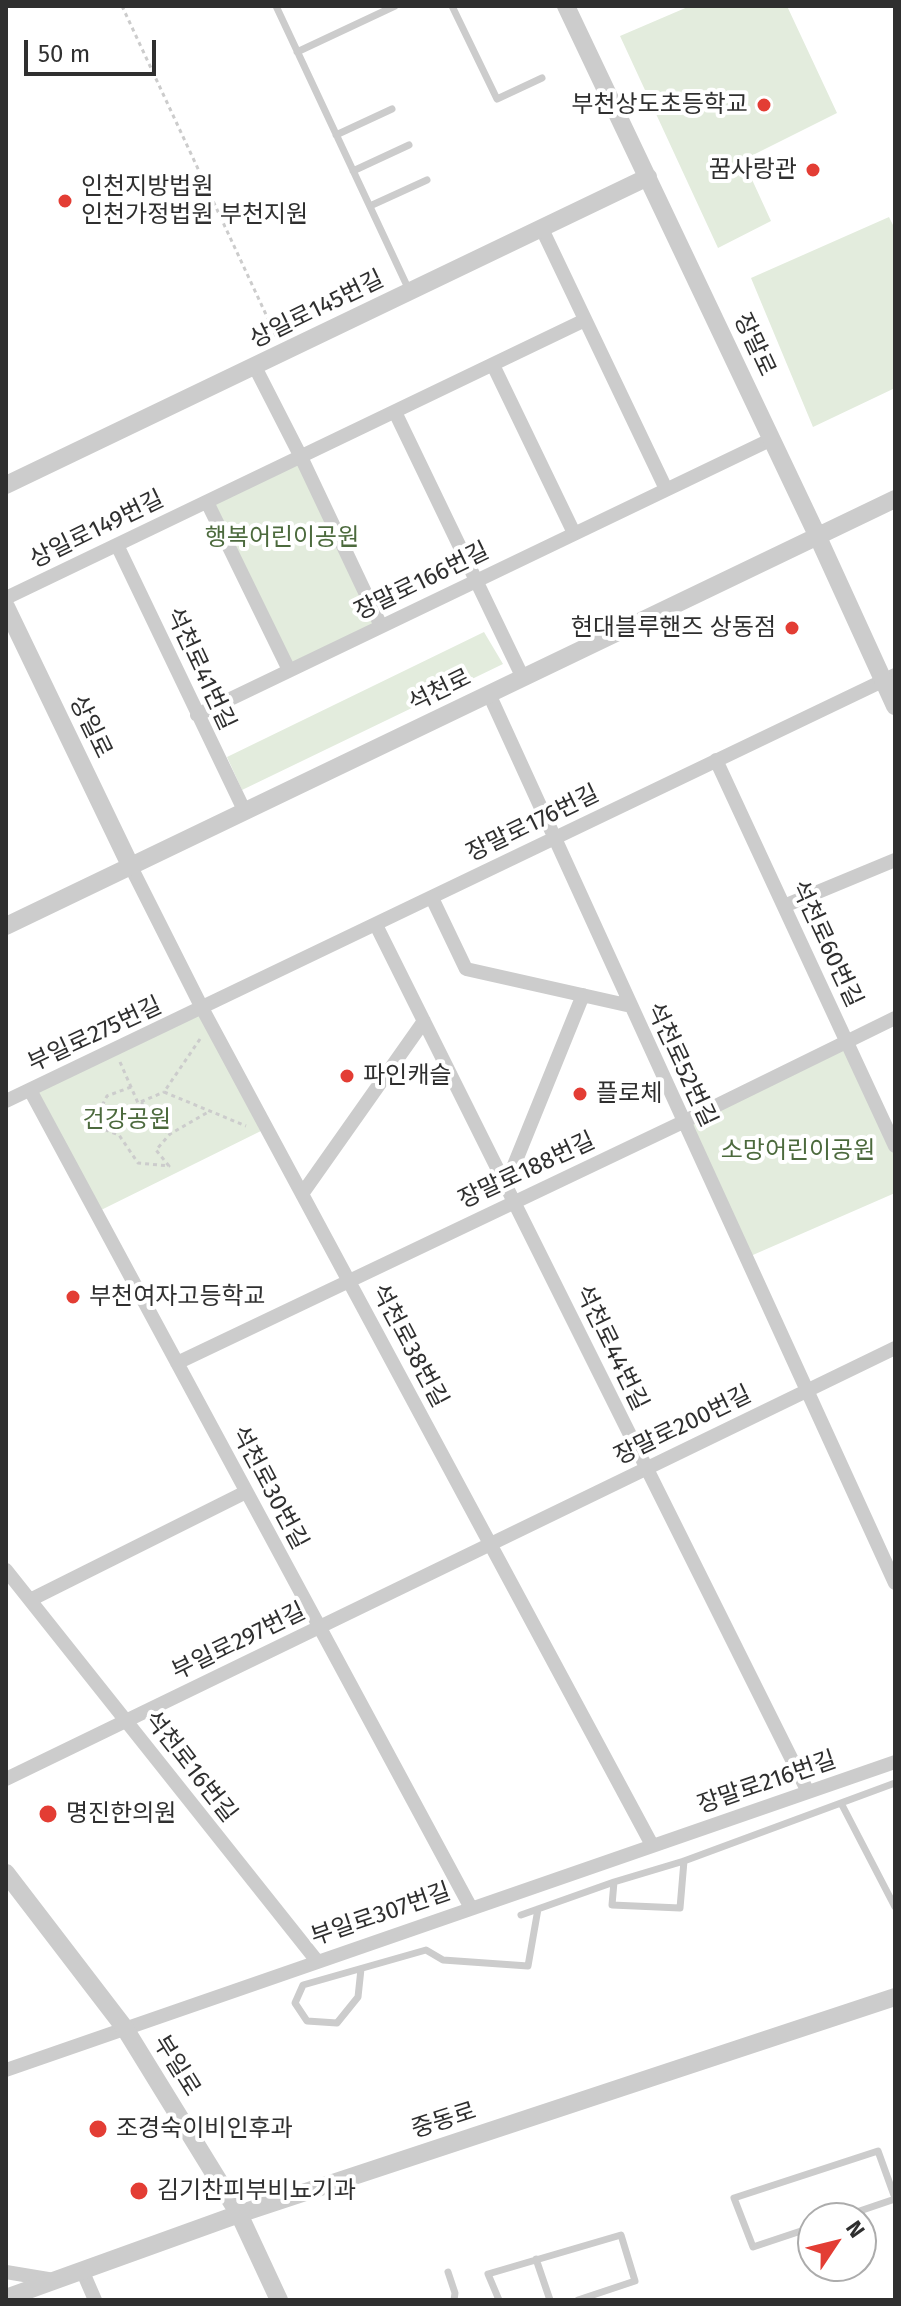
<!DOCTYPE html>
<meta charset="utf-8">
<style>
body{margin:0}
#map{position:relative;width:901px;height:2306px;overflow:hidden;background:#fff;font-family:"Fira Sans",sans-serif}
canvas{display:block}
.frame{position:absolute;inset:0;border:8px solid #2f2f2f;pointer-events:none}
.north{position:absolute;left:797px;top:2202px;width:80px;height:80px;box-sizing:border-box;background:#fff;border:2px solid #acacac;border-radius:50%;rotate:55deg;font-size:22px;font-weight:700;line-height:32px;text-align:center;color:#2f2f2f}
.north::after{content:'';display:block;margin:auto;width:28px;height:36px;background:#e33d34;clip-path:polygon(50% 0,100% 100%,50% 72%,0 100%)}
.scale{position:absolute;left:24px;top:40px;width:132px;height:36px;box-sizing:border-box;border:4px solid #2f2f2f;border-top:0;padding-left:10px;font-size:24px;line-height:28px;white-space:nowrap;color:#2f2f2f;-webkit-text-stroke:6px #fff;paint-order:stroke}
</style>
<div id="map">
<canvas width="901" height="2306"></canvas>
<div class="frame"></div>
<div class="north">N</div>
<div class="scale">50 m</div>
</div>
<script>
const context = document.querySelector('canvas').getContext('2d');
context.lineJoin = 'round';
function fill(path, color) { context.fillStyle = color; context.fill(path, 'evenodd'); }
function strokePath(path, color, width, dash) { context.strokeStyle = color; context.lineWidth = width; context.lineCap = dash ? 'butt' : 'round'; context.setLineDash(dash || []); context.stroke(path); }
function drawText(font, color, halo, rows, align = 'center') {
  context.font = font + ' "Fira Sans","Noto Sans KR",sans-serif'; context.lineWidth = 8; context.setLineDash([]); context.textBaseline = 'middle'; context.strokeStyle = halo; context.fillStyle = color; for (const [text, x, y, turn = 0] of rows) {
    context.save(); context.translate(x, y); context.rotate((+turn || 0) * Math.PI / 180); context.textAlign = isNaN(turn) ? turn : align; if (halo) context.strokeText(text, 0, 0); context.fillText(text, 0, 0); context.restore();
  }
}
fill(new Path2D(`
 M 690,6 L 787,6 L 837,113 L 743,160 L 771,221 L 718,248 L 620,36 Z
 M 889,217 L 895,229 L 895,388 L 813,427 L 751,278 Z
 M 301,457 L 381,626 L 289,670 L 207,502 Z
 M 484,632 L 503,664 L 242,790 L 227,757 Z
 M 202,1008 L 267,1128 L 95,1213 L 30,1090 Z
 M 847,1041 L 895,1146 L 895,1193 L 746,1258 L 683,1122 Z`), '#e3ecdd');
strokePath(new Path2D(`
 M 122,6 L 276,336
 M 200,1039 L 164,1092 L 246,1126
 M 120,1062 L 138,1103 L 164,1092
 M 131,1087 L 107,1096 L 92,1125 L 119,1135 L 138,1163 L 169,1166 L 156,1150 L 170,1134 L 210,1111
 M 142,1102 L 144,1120 L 170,1134`), '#ccc', 3, [4, 4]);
strokePath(new Path2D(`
 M 276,6 L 409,290
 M 452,6 L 497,99 L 542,78
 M 297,52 L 395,6
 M 336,135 L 392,109
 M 353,171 L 409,145
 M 370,206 L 427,180
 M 841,1803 L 895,1907
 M 684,1861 L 680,1908 L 612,1905 L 614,1882 L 684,1861 L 895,1783
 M 521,1915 L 614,1882
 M 361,1969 L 358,1997 L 337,2023 L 307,2021 L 295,2003 L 303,1985 L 426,1950 L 443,1960 L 528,1966 L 538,1909
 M 839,2218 L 895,2199
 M 813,2227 L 753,2247 L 734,2198 L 878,2151 L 895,2198
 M 536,2259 L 550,2300
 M 448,2272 L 455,2293 L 454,2300
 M 499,2300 L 488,2274 L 621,2235 L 635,2281 L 578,2300`), '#ccc', 7);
strokePath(new Path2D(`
 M 541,227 L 666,489
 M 493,365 L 574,533
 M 255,367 L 301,457 L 381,626
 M 395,412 L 523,678
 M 207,502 L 289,670
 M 117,545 L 245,812
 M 6,598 L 585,320
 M 489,694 L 895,1583
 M 197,715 L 772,439
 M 716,760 L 895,1146
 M 131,867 L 202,1008 L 652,1845
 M 432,898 L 466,969 L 631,1006
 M 784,906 L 895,860
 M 376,925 L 808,1792
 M 30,1090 L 471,1908
 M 6,1101 L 895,675
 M 506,1185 L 583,995
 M 302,1194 L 424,1021
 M 177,1363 L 683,1122 L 895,1018
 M 6,1570 L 317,1961
 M 30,1600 L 246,1492
 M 6,1779 L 895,1348
 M 6,2070 L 895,1762
 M 82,2270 L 95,2300
 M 6,2272 L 54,2280`), '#ccc', 14);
strokePath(new Path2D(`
 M 566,6 L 817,535 L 895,706
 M 6,485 L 648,177
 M 6,607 L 131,867
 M 6,926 L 895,499
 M 6,1873 L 124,2027 L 239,2214 L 279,2300
 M 6,2298 L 239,2214 L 895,1997`), '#ccc', 18);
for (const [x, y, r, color] of [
 [764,105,8,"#e33d34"],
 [813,170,8,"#e33d34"],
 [65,201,8,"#e33d34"],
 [792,628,8,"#e33d34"],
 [347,1076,8,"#e33d34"],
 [580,1094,8,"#e33d34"],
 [73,1297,8,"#e33d34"],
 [48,1814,10,"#e33d34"],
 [98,2129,10,"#e33d34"],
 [139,2191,10,"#e33d34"]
]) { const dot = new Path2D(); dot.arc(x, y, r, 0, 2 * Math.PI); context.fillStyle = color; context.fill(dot); strokePath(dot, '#fff', 3); }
drawText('24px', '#2f2f2f', '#fff', [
 ["부천상도초등학교",748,105,"right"],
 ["꿈사랑관",797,170,"right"],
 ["인천지방법원",81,187],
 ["인천가정법원 부천지원",81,215],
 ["현대블루핸즈 상동점",776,628,"right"],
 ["파인캐슬",363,1076],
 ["플로체",596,1094],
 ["부천여자고등학교",89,1297],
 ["명진한의원",66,1814],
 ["조경숙이비인후과",116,2129],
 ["김기찬피부비뇨기과",157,2191]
], 'left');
drawText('24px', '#2f2f2f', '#fff', [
 ["상일로145번길",317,310,-26],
 ["장말로",754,345,65],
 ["상일로149번길",97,530,-26],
 ["장말로166번길",422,582,-26],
 ["석천로41번길",200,669,65],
 ["석천로",440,691,-26],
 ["상일로",90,727,64],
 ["장말로176번길",533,824,-26],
 ["석천로60번길",826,944,65],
 ["부일로275번길",95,1035,-25],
 ["석천로52번길",681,1065,65],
 ["장말로188번길",527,1171,-25],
 ["석천로38번길",409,1346,62],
 ["석천로44번길",611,1348,64],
 ["장말로200번길",683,1426,-26],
 ["석천로30번길",269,1488,62],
 ["부일로297번길",239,1642,-26],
 ["석천로16번길",190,1767,52],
 ["장말로216번길",767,1783,-19],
 ["부일로307번길",381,1915,-19],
 ["부일로",176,2066,58],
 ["중동로",444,2121,-18]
]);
drawText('24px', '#4c6a3d', '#fff', [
 ["행복어린이공원",282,538],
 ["건강공원",127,1120],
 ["소망어린이공원",798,1151]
]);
</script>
